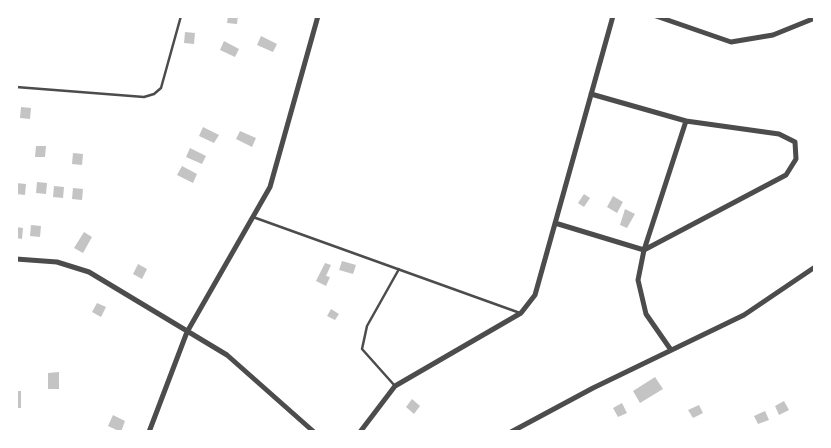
<!DOCTYPE html>
<style>
body{margin:0}
#map{position:relative;width:831px;height:448px;overflow:hidden;background:#fff;font-family:Manrope,sans-serif}
canvas{display:block}
.frame{position:absolute;inset:0;border:18px solid #fff;pointer-events:none}
</style>
<div id="map">
<canvas width="831" height="448"></canvas>
<div class="frame"></div>
</div>
<script>
const context = document.querySelector('canvas').getContext('2d');
context.lineJoin = 'round';
function fill(path, color) { context.fillStyle = color; context.fill(path, 'evenodd'); }
function strokePath(path, color, width, dash) { context.strokeStyle = color; context.lineWidth = width; context.lineCap = dash ? 'butt' : 'round'; context.setLineDash(dash || []); context.stroke(path); }
fill(new Path2D(`
 M 228,16 L 238,16 L 237,24 L 227,23 Z
 M 185,32 L 195,33 L 194,44 L 184,43 Z
 M 261,36 L 277,44 L 273,52 L 257,45 Z
 M 224,41 L 239,49 L 235,57 L 220,50 Z
 M 21,107 L 31,108 L 30,119 L 20,118 Z
 M 203,127 L 219,135 L 214,143 L 199,136 Z
 M 240,131 L 256,138 L 252,147 L 236,139 Z
 M 36,146 L 46,146 L 45,157 L 35,157 Z
 M 190,148 L 206,156 L 202,164 L 186,157 Z
 M 73,153 L 83,154 L 82,165 L 72,164 Z
 M 182,166 L 197,174 L 193,183 L 177,175 Z
 M 37,182 L 47,183 L 46,194 L 36,193 Z
 M 16,183 L 26,184 L 25,195 L 16,194 Z
 M 54,186 L 64,187 L 63,198 L 53,197 Z
 M 73,188 L 83,189 L 82,200 L 72,199 Z
 M 584,194 L 590,198 L 584,207 L 578,203 Z
 M 613,196 L 623,202 L 617,213 L 607,207 Z
 M 625,209 L 635,214 L 627,228 L 620,225 Z
 M 31,225 L 41,226 L 40,237 L 30,236 Z
 M 16,227 L 23,228 L 22,239 L 16,238 Z
 M 84,232 L 92,237 L 83,253 L 74,248 Z
 M 342,261 L 356,265 L 353,274 L 339,270 Z
 M 325,263 L 331,265 L 326,276 L 330,277 L 326,286 L 316,281 Z
 M 138,264 L 147,269 L 142,279 L 133,274 Z
 M 97,303 L 106,307 L 101,317 L 92,312 Z
 M 331,309 L 339,314 L 335,320 L 327,316 Z
 M 59,372 L 59,389 L 48,389 L 48,373 Z
 M 655,377 L 663,389 L 640,403 L 633,391 Z
 M 16,391 L 21,391 L 21,408 L 16,408 Z
 M 412,399 L 420,406 L 414,414 L 406,407 Z
 M 784,401 L 789,410 L 779,415 L 775,406 Z
 M 622,403 L 627,413 L 618,417 L 613,408 Z
 M 699,405 L 703,413 L 693,418 L 688,410 Z
 M 765,411 L 769,420 L 758,424 L 754,416 Z
 M 113,415 L 125,421 L 121,432 L 108,426 Z`), '#c4c4c4');
strokePath(new Path2D(`
 M 16,87 L 144,97 L 154,94 L 161,88 L 181,16
 M 253,217 L 520,313
 M 395,386 L 362,349 L 367,326 L 399,269`), '#4c4c4c', 2.5);
strokePath(new Path2D(`
 M 656,16 L 731,42 L 773,35 L 815,18
 M 555,223 L 644,250 L 786,175 L 796,159 L 795,142 L 779,134 L 686,121 L 591,94
 M 16,259 L 57,262 L 89,272 L 227,355 L 314,432
 M 671,350 L 646,314 L 638,280 L 644,250 L 686,121
 M 149,432 L 187,332 L 270,187 L 318,16
 M 360,432 L 395,386 L 521,313 L 535,295 L 613,16
 M 511,432 L 593,388 L 744,315 L 815,267`), '#4c4c4c', 5);
</script>
